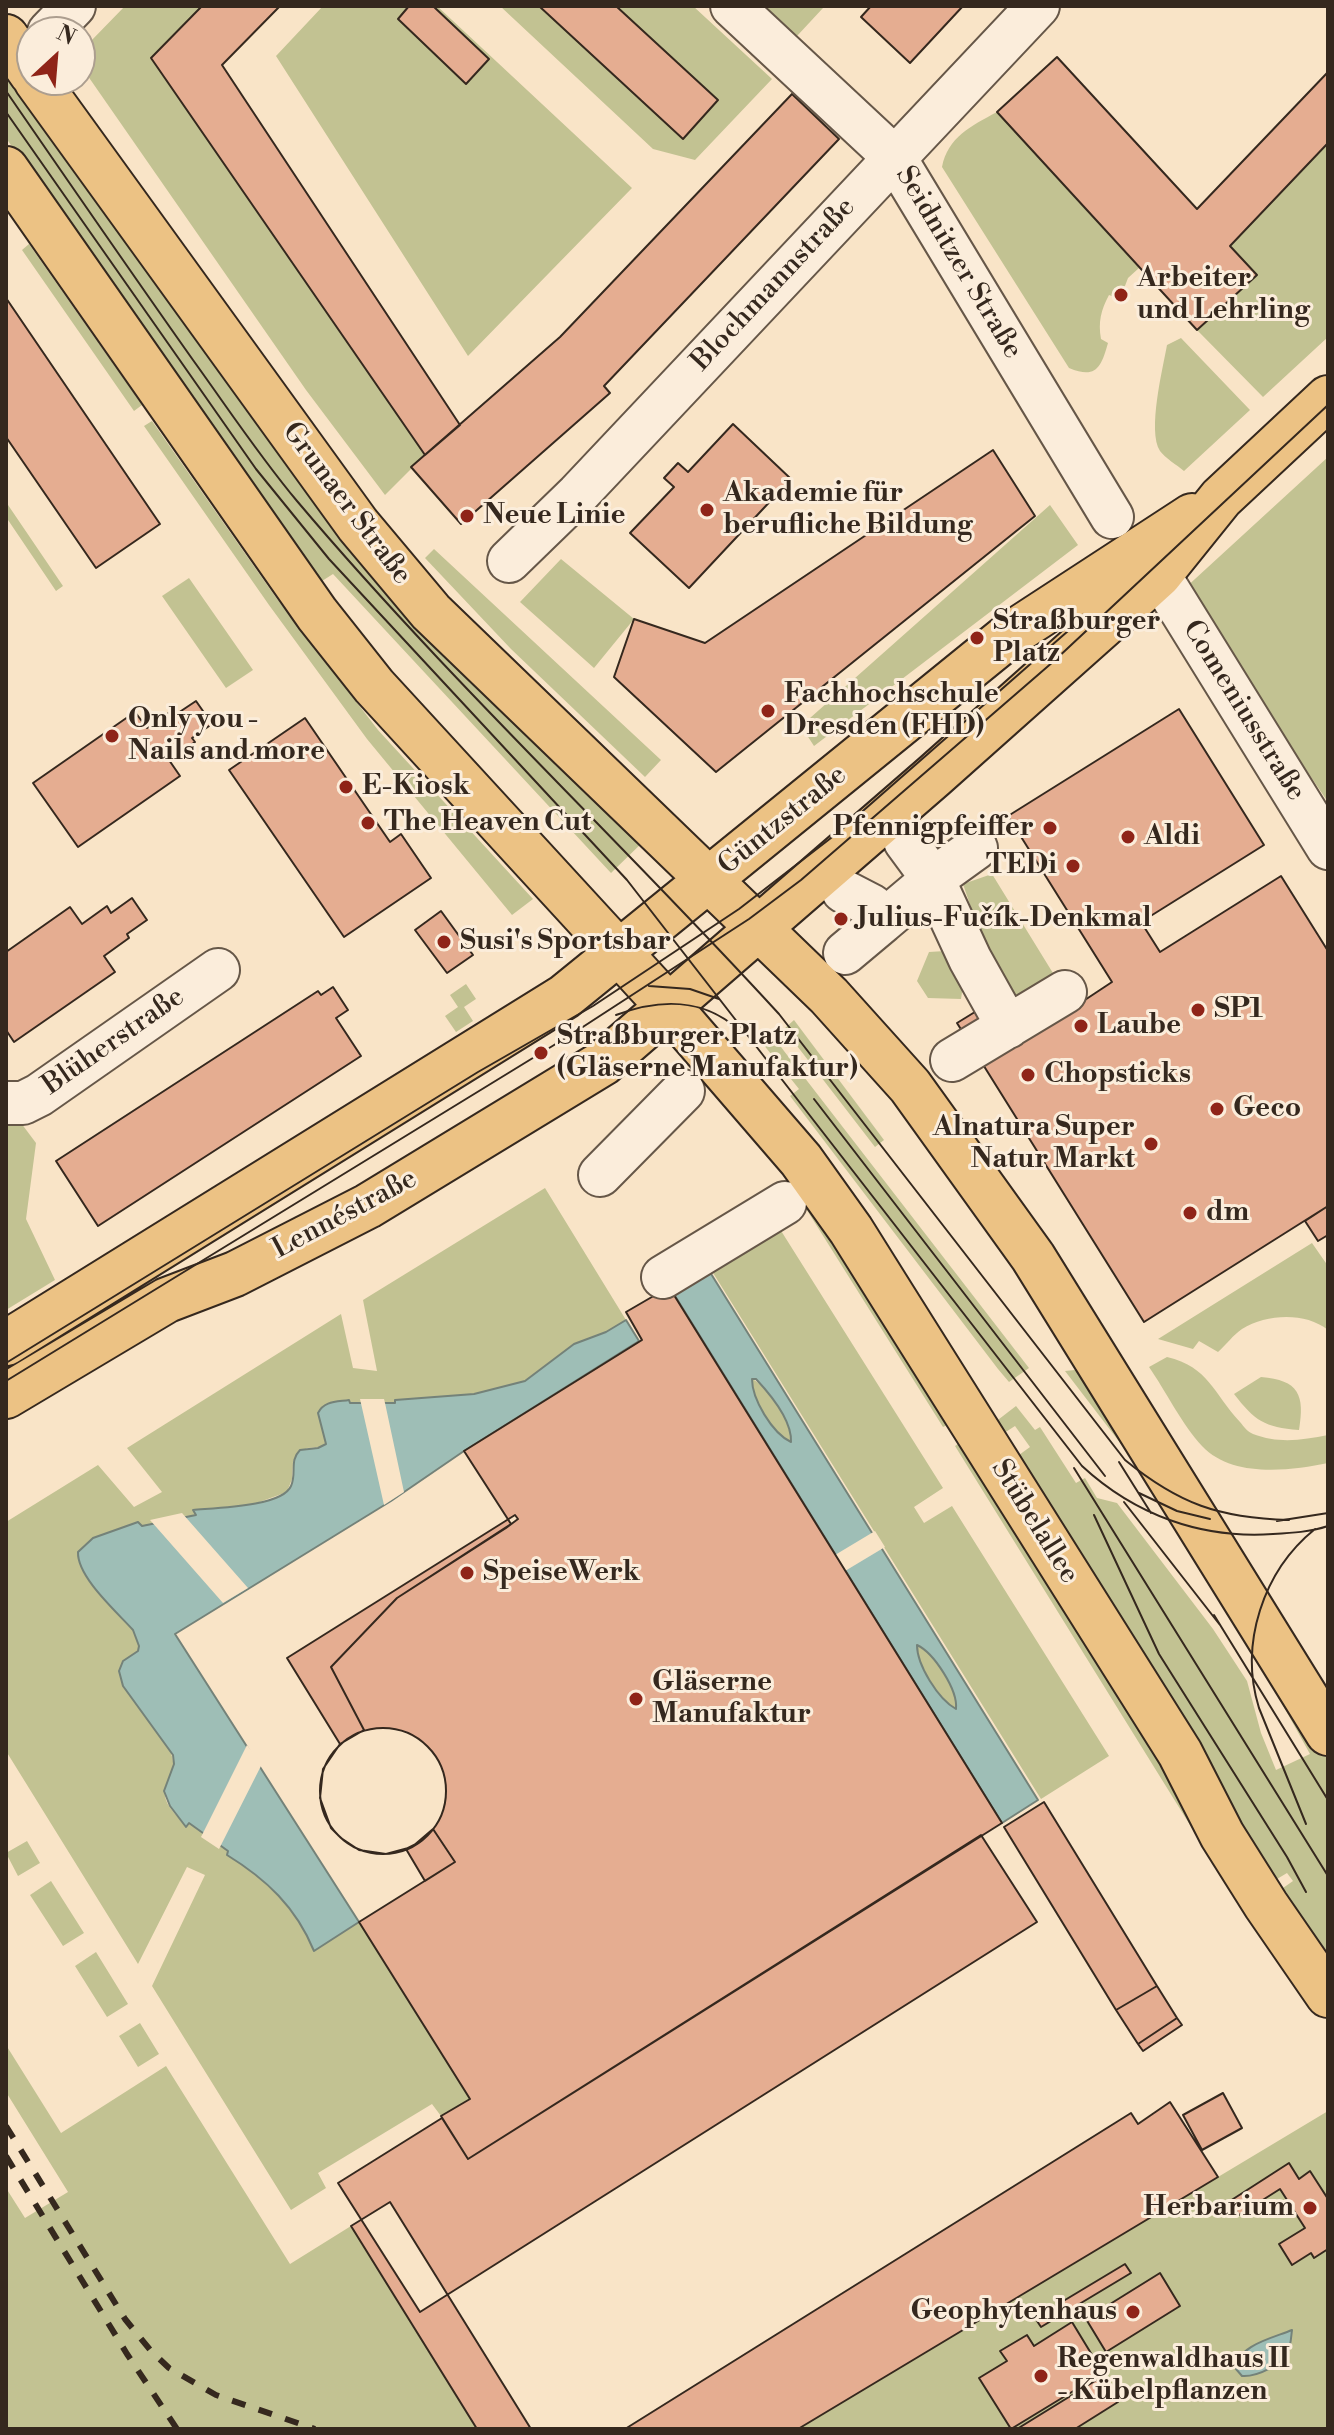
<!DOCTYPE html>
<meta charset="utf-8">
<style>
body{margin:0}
#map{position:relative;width:1334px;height:2435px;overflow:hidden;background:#f9e4c7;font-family:"Libre Bodoni",serif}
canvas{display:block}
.frame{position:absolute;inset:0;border:8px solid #35281e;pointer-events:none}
.north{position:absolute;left:16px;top:16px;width:80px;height:80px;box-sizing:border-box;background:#fbeddb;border:2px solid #ac9e8f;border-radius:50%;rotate:26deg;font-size:22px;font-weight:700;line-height:32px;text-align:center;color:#35281e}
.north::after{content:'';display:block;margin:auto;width:28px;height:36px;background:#8f2418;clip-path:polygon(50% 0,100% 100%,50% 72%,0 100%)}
</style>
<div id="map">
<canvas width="1334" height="2435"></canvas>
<div class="frame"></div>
<div class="north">N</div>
</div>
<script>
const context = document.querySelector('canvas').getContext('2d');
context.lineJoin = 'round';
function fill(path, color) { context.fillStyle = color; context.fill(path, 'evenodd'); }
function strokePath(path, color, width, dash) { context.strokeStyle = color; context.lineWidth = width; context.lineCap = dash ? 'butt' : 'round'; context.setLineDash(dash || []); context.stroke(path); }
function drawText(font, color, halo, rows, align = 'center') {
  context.font = font + ' "Libre Bodoni",serif'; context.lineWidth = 6; context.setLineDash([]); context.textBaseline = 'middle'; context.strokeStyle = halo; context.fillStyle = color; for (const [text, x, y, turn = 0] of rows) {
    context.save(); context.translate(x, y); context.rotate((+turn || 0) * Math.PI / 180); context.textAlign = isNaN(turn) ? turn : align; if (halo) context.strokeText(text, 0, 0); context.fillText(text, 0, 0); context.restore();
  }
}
fill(new Path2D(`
 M 125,6 L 202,6 L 151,58 L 425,455 L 385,495 L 306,390 L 83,69 L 90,42 Z
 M 323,6 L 437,6 L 632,188 L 468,356 L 276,56 Z
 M 500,6 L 693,6 L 772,79 L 695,160 L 653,149 Z
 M 765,6 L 820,6 L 823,8 L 797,36 Z
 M 6,74 L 646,839 L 611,873 L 333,574 L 322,581 L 276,525 L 6,138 Z
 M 997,112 L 1139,268 L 1128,278 L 1120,299 L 1109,295 C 1101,310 1098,322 1101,339 L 1108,343 C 1101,368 1096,379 1069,368 L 942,167 C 948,137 971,126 997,112 Z
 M 1328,143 L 1328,337 L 1263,397 L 1197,330 L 1257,275 L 1230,246 Z
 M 29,244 L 142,405 L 134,411 L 22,250 Z
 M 1181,338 L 1250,410 L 1184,471 C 1177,465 1165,458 1160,451 C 1147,431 1163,368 1167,345 Z
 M 152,421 L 277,599 L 378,730 L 533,899 L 512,915 L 367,739 L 269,605 L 144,426 Z
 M 1328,457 L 1328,802 L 1183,590 Z
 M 6,502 L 63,586 L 56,591 L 6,517 Z
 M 1050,505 L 1078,545 L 814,746 L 801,726 Z
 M 434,549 L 661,760 L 645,777 L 511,649 L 425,558 Z
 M 561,559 L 634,619 L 594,668 L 520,602 Z
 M 189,578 L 253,670 L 226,688 L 162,596 Z
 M 992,874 L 1056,978 L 1016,1003 L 985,949 L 963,884 Z
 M 945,951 L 964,979 L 961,999 L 928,998 L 917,981 L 929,952 Z
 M 466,984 L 476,999 L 464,1007 L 473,1021 L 456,1032 L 445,1016 L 458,1007 L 450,995 Z
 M 794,1020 L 884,1140 L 875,1147 L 784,1029 Z
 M 773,1036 L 784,1051 L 1029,1368 L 1009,1382 L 998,1369 L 790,1096 L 799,1089 L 763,1044 Z
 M 21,1123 L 36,1143 L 26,1219 L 55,1280 L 6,1310 L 6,1124 Z
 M 783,1172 L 827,1224 L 951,1423 L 943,1427 Z
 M 545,1188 L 626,1320 L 606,1332 L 574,1345 L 525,1381 L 474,1394 L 396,1400 L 395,1403 L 349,1403 L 323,1447 L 307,1448 L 293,1461 L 292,1479 L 287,1492 L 254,1504 L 134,1630 L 166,1744 C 185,1773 159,1777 166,1800 C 169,1809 180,1819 186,1826 L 189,1823 L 229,1851 L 227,1855 C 266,1879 296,1907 314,1951 L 359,1922 L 470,2099 L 441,2116 L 432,2104 L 318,2173 L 326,2188 L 291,2210 L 152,1986 L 205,1875 L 187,1867 L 138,1964 L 6,1751 L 6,1522 L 98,1465 L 134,1507 L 162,1492 L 127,1448 L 341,1314 L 353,1368 L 377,1371 L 363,1300 Z
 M 778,1226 L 943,1488 L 914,1507 L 924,1523 L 952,1506 L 1109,1756 L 1041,1799 L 710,1268 Z
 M 1312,1243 L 1328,1266 L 1328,1330 C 1305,1312 1267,1314 1242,1329 C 1233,1335 1226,1345 1218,1352 L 1199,1341 L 1193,1349 L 1158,1339 Z
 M 1167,1357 C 1209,1367 1213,1393 1240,1422 C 1244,1427 1248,1432 1253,1434 C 1279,1444 1303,1440 1328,1435 L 1328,1463 C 1289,1471 1232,1478 1202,1446 C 1183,1426 1165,1390 1149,1367 Z
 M 1085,1369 L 1131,1457 L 1065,1371 Z
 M 1261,1377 C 1299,1380 1305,1395 1299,1430 C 1264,1427 1255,1421 1234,1394 Z
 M 752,1379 C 769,1387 792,1423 791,1443 C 772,1433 752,1399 752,1379 Z
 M 1016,1406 L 1035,1430 L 1040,1427 L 1076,1483 L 1085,1478 L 1097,1498 L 1117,1503 L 1213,1629 L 1247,1681 L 1261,1733 L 1276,1770 L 1310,1754 L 1280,1700 L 1273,1670 L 1328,1759 L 1328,1959 L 1283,1888 L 1293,1881 L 1287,1873 L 1277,1879 L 1012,1460 L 1030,1447 L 1015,1426 L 998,1437 L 990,1426 Z
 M 964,1440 L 1176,1782 L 1203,1846 L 955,1446 Z
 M 917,1645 C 935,1653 958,1690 956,1709 C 939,1700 916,1664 917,1645 Z
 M 27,1841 L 40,1863 L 18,1876 L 6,1853 Z
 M 51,1881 L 84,1933 L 63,1946 L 30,1895 Z
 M 96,1952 L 128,2004 L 107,2017 L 75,1966 Z
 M 140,2023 L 159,2054 L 138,2067 L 119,2036 Z
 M 6,2045 L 61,2133 L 166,2066 L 290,2264 L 351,2226 L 477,2429 L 6,2429 L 6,2188 L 25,2218 L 68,2192 L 6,2092 Z
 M 1328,2111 L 1328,2429 L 798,2429 Z`), '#c2c292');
const water = new Path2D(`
 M 708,1269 L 1038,1800 L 1002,1823 L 672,1291 ZM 752,1379 L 756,1379 C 770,1394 792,1421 791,1442 C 772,1433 752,1399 752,1379 ZM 917,1645 C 934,1653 958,1690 956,1709 C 938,1699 917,1665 917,1645 Z
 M 626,1320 L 639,1341 L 464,1451 L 391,1501 L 175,1634 L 359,1922 L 314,1951 C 296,1907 266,1879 227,1855 L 228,1851 L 189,1823 L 186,1827 L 170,1806 L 164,1791 L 174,1764 L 173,1755 L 123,1686 L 119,1671 L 123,1661 L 138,1651 L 139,1646 L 133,1630 C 117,1612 77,1577 78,1552 L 93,1538 L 138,1522 L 142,1526 L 196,1515 L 193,1510 C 214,1508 282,1507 291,1486 C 297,1473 289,1461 300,1450 L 318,1448 L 326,1444 L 318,1413 C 324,1401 336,1402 349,1400 L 350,1403 L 395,1403 L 395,1400 L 474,1394 L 525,1381 L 574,1344 L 606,1332 Z
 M 1292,2330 C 1291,2337 1291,2345 1288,2351 C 1282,2365 1257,2377 1242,2376 L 1236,2369 C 1237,2345 1273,2338 1292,2330 Z`);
fill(water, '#9ebeb6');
strokePath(water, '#748279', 2);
fill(new Path2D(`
 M 360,1399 L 384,1399 L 385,1403 L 404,1492 L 384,1505 Z
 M 182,1513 L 248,1588 L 223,1603 L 150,1520 Z
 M 875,1531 L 885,1547 L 845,1571 L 835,1555 Z
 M 247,1745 L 262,1764 L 219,1849 L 201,1837 Z`), '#f9e4c7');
const building = new Path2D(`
 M 202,6 L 280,6 L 222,65 L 460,425 L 425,455 L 151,58 Z
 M 409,6 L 433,6 L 489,59 L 466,84 L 398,19 Z
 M 539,6 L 616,6 L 718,100 L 683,139 Z
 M 871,6 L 963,6 L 910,63 L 861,17 Z
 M 1057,57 L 1197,209 L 1328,72 L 1328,143 L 1230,246 L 1257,275 L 1197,330 L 997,112 Z
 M 792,94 L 839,139 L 604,386 L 610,393 L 461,524 L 411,467 L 560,337 Z
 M 6,298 L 160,524 L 96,568 L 6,437 Z
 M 733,424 L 791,479 L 689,588 L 630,533 L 674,487 L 664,478 L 678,463 L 688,472 Z
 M 993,450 L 1035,516 L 716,772 L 614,677 L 634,619 L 705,643 Z
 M 196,701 L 212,724 L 192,738 L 195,742 L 169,760 L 180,776 L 78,847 L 33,783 L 135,712 L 147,728 L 173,710 L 175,715 Z
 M 1179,709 L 1264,845 L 1141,922 L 1160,952 L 1281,876 L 1328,951 L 1328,1206 L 1144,1322 L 957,1023 L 1009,991 L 1035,1033 L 1112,982 L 1008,816 Z
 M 305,718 L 390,842 L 401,834 L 431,878 L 344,937 L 229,770 Z
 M 132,898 L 147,920 L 127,934 L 129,938 L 104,956 L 115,972 L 14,1042 L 6,1030 L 6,952 L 70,907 L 82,924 L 107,906 L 111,913 Z
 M 441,911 L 473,955 L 447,973 L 415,930 Z
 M 333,987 L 348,1010 L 336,1018 L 361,1056 L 98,1226 L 56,1161 L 318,991 L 321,995 Z
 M 1328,1206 L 1328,1235 L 1318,1241 L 1305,1221 Z
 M 669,1287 L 1002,1823 L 468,2159 L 441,2116 L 470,2099 L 359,1922 L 455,1862 L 433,1829 L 412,1847 L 386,1854 L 359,1850 L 341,1838 L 331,1828 L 320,1798 L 323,1769 L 340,1744 L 364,1730 L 331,1667 L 397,1598 L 511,1524 L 464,1451 L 642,1340 L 626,1312 Z
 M 515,1515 L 518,1519 L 506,1528 L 397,1598 L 331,1667 L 364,1730 L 340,1744 L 287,1658 Z
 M320 1791a63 63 0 1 1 126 0a63 63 0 1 1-126 0Z
 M 1044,1802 L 1157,1986 L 1116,2010 L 1004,1827 Z
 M 433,1829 L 455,1862 L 425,1881 L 406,1849 L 420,1842 Z
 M 981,1835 L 1037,1922 L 420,2312 L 338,2183 L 442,2118 L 468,2159 Z
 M 1157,1986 L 1177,2018 L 1138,2044 L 1116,2010 Z
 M 1177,2018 L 1182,2025 L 1143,2051 L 1138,2044 Z
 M 1223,2093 L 1242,2128 L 1202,2150 L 1183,2115 Z
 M 1170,2102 L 1218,2177 L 798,2429 L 625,2429 L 1131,2113 L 1138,2124 Z
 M 1289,2163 L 1299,2179 L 1310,2171 L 1328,2199 L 1328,2249 L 1314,2258 L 1311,2253 L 1292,2265 L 1279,2244 L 1305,2228 L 1280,2189 L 1239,2215 L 1230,2201 Z
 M 390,2202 L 531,2429 L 477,2429 L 351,2226 Z
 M 1125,2264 L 1131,2273 L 1041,2327 L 1035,2318 Z
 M 1160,2273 L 1180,2306 L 1106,2352 L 1086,2319 Z
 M 1072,2322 L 1103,2373 L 1011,2429 L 979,2378 L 1007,2361 L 1000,2351 L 1027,2335 L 1034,2346 Z
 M 1103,2376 L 1118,2402 L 1075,2429 L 1017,2429 Z`);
fill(building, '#e5ad91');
strokePath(building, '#35281e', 2);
const minor = new Path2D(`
 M 732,6 L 895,158 L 1112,517
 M 49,32 L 74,6
 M 509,561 L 578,494 L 1038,6
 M 1159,575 L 1328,848
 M 905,841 L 933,879 L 976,848
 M 843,891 L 872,906 L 882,922 L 845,953
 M 882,922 L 933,879 L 970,959 L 1008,1027
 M 952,1060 L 1065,992
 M 6,1103 L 23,1103 L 39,1095 L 218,970
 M 600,1175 L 683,1091
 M 663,1277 L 785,1203`);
const major = new Path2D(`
 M 6,37 L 32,74
 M 36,80 L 358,525 L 431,612 L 829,996 L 910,1086 L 1033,1257 L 1328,1733
 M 6,169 L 317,614 L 374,686 L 669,1007 L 801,1160 L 851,1230 L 893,1297 L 1180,1753 L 1222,1835 L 1266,1905 L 1328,1995
 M 6,1343 L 564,997 L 1011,634 L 1192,516
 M 6,1396 L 167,1300 L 235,1274 L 368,1206 L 603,1063 L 934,776 L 1127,604 L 1159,575 L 1221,498 L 1328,398`);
strokePath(minor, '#665748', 46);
strokePath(major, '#35281e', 48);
strokePath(minor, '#fbeddb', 42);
strokePath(major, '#ecc284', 44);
strokePath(new Path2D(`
 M 6,91 C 68,181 130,271 193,360 C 227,407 260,457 297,501 C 449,681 621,841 779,1014 L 1125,1460 C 1179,1504 1219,1518 1289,1520
 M 6,112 L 256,469 L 329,559 L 627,880 L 1082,1466 C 1135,1515 1201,1539 1273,1534 C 1292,1533 1310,1532 1328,1526
 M 649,986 L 690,989 L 719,999
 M 616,1015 C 659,999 702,997 739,1030
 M 814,1099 L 1105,1476
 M 6,1363 L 478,1072 L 593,1006 L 739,909 L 840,831 L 1076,624
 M 6,1381 L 572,1034 L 749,919 L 801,880 L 1054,661 L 1328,405
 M 1119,1462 L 1151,1513
 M 1074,1468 L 1328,1876
 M 1139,1493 L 1177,1511 L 1210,1519
 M 1124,1502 L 1220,1625
 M 1094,1515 L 1159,1654 L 1287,1857 L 1306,1892
 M 1277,1521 L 1328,1513
 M 1214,1615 L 1328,1800
 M 1306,1824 L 1259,1708 C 1239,1644 1263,1571 1315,1529`), '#35281e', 2);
strokePath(new Path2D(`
 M 6,2126 L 125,2319 L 151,2351 L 169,2368 L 216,2395 L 315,2429
 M 6,2156 L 127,2354 L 177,2429`), '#35281e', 6, [14, 14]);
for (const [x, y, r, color] of [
 [1121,295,8,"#8f2418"],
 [707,510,8,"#8f2418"],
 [467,516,8,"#8f2418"],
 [977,638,8,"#8f2418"],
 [768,711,8,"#8f2418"],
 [112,736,8,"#8f2418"],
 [346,787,8,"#8f2418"],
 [368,823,8,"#8f2418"],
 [1050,828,8,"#8f2418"],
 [1128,837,8,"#8f2418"],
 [1073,866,8,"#8f2418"],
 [841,919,8,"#8f2418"],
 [444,942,8,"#8f2418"],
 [1198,1010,8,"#8f2418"],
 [1081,1026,8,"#8f2418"],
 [541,1053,8,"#8f2418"],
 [1028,1075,8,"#8f2418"],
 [1217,1109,8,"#8f2418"],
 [1151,1144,8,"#8f2418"],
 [1190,1213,8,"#8f2418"],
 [467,1573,8,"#8f2418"],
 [636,1699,8,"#8f2418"],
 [1310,2208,8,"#8f2418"],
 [1133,2312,8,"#8f2418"],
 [1041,2376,8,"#8f2418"]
]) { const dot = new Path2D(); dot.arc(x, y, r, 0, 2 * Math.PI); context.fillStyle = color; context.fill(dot); strokePath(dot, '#fbeddb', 3); }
drawText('28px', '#35281e', '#fbeddb', [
 ["Seidnitzer Straße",958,263,59],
 ["Blochmannstraße",774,285,-47],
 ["Grunaer Straße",346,504,53],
 ["Comeniusstraße",1243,711,58],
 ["Güntzstraße",783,821,-39],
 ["Blüherstraße",114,1042,-35],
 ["Lennéstraße",345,1215,-28],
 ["Stübelallee",1034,1522,58]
]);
drawText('bold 28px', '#35281e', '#fbeddb', [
 ["Arbeiter",1137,279],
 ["und Lehrling",1137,311],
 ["Akademie für",723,494],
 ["berufliche Bildung",723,526],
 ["Neue Linie",483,516],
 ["Straßburger",993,622],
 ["Platz",993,654],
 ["Fachhochschule",784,695],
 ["Dresden (FHD)",784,727],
 ["Only you -",128,720],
 ["Nails and more",128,752],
 ["E-Kiosk",362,787],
 ["The Heaven Cut",384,823],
 ["Pfennigpfeiffer",1034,828,"right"],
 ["Aldi",1144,837],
 ["TEDi",1057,866,"right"],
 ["Julius-Fučík-Denkmal",857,919],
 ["Susi's Sportsbar",460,942],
 ["SP1",1214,1010],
 ["Laube",1097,1026],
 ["Straßburger Platz",557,1037],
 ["(Gläserne Manufaktur)",557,1069],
 ["Chopsticks",1044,1075],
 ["Geco",1233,1109],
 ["Alnatura Super",1135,1128,"right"],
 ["Natur Markt",1135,1160,"right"],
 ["dm",1206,1213],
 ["SpeiseWerk",483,1573],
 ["Gläserne",652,1683],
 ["Manufaktur",652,1715],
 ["Herbarium",1294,2208,"right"],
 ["Geophytenhaus",1117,2312,"right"],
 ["Regenwaldhaus II",1057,2360],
 ["- Kübelpflanzen",1057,2392]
], 'left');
</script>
